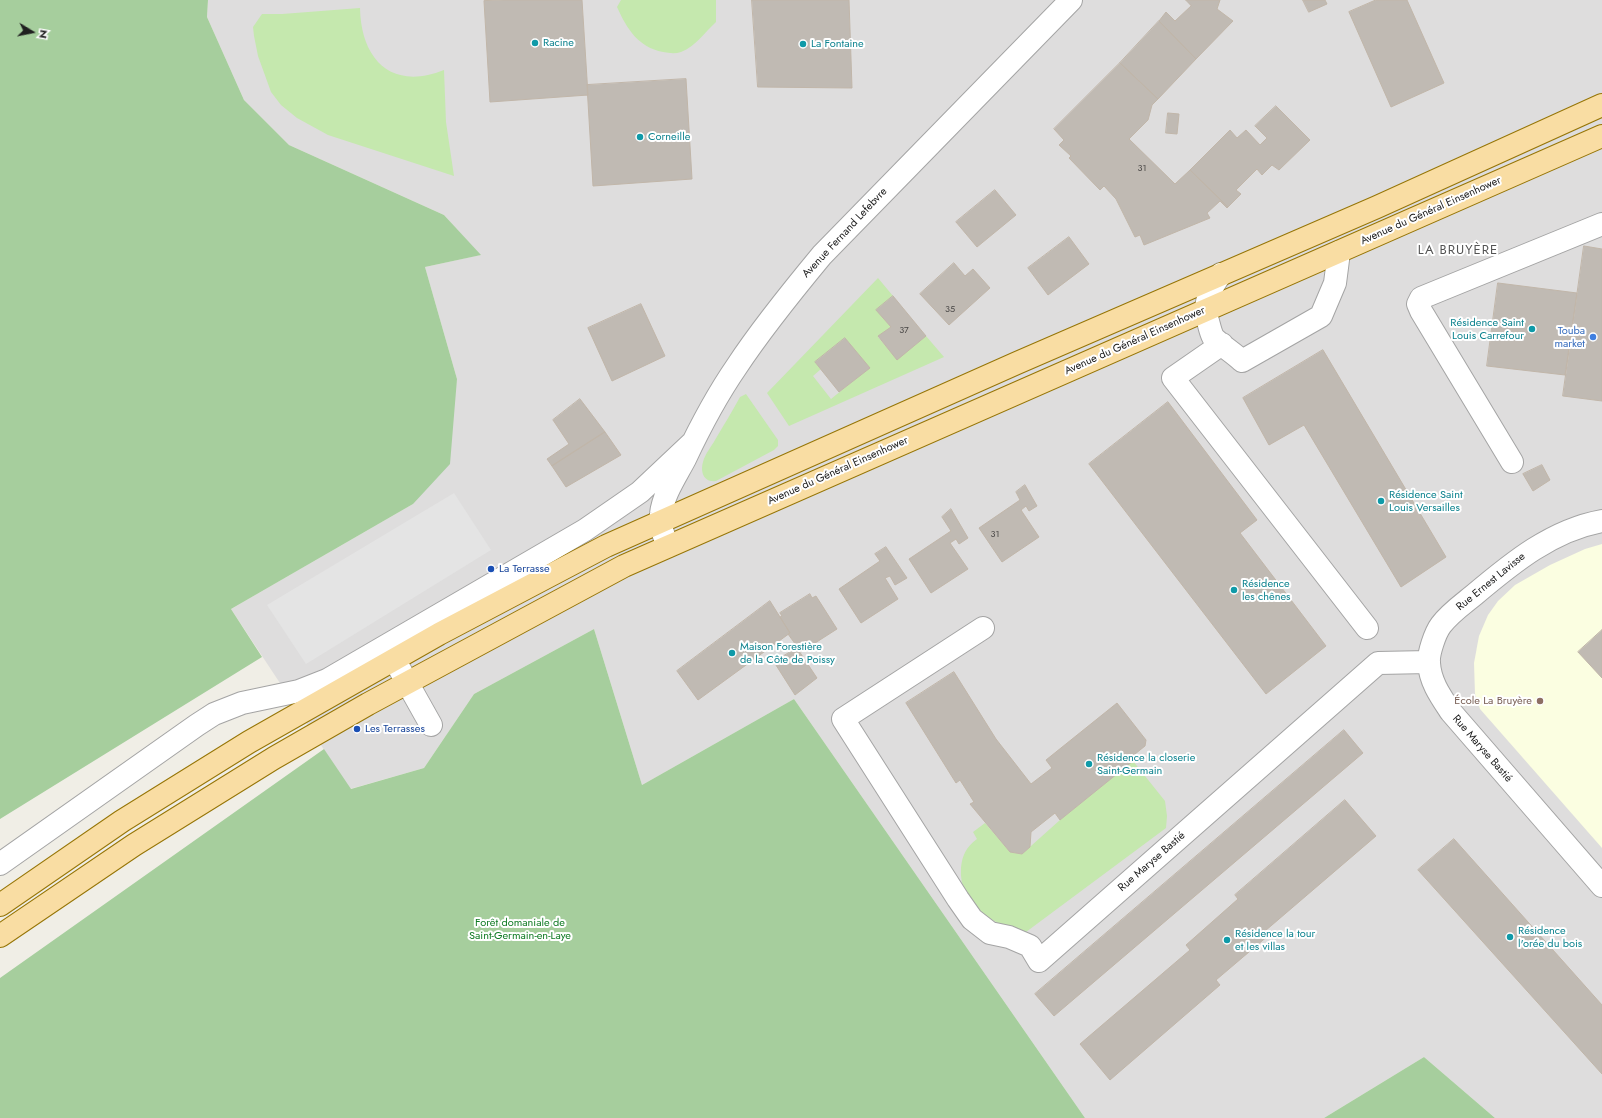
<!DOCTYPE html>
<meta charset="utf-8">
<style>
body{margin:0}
#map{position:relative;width:1602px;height:1118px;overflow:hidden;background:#f0eee6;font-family:Jost,sans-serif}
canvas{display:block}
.north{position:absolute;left:12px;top:12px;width:40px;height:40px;-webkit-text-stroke:3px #fff;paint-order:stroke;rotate:100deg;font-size:11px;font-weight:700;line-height:16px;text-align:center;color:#202020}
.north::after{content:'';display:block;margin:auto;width:14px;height:18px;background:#202020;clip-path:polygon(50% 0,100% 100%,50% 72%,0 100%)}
</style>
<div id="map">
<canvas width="1602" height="1118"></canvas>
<div class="north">N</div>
</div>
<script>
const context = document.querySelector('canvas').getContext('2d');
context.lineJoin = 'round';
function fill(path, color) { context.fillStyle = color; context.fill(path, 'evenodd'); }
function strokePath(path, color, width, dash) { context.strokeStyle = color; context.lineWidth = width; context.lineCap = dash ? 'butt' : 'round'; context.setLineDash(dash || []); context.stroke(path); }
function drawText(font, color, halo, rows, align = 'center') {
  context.font = font + ' Jost,sans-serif'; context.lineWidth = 4; context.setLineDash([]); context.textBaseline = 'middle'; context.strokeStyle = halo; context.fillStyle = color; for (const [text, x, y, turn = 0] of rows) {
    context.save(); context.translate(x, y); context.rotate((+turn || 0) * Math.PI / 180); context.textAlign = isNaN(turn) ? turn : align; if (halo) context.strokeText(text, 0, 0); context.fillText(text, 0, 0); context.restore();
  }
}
fill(new Path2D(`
 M 208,0 L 1602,0 L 1602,1118 L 1495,1118 L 1424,1057 L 1324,1118 L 1085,1118 L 794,699 L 642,785 L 594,629 L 474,694 L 424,768 L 350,789 L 231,609 L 413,504 L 457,379 L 425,267 L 480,255 L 444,215 L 289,145 L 244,100 L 207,17 Z`), '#dedddd');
fill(new Path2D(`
 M 1602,544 L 1602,848 L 1480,709 L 1475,694 L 1474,663 L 1479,636 L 1488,615 L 1498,601 L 1515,585 L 1550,565 L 1585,549 Z`), '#fbfee1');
fill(new Path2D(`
 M 621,0 L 716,0 L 716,22 C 705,32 696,46 681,52 C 675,54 669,53 663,52 C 638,47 627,29 617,7 Z
 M 360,8 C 361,60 392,91 444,70 L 446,122 L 454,176 L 328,135 L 297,118 L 281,105 L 271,92 L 258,56 L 254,36 L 253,27 L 262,14 L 282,14 Z
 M 878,278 L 893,296 L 877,310 L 891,327 L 878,337 L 897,359 L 926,336 L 944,357 L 789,426 L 767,393 ZM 845,338 L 869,368 L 831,399 L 813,376 L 821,369 L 815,362 Z
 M 746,394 L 778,440 L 778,446 L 774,450 L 716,481 C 704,483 700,472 703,462 C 705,454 711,447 715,440 C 723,426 732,412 740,397 Z
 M 1133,761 L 1165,801 L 1167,816 L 1166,828 L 1026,932 C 995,927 958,904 961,868 C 962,856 966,847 977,839 L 973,832 L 985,823 L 1010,852 L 1022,854 L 1060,820 Z`), '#c5e8ae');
fill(new Path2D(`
 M 0,0 L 208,0 L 207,17 L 244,100 L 289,145 L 444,215 L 481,255 L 425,267 L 457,379 L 450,464 L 413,504 L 231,609 L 262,657 L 0,819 Z
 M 594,629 L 642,785 L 794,699 L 1085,1118 L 0,1118 L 0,978 L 324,749 L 351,789 L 424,768 L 474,694 Z
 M 1424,1057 L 1495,1118 L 1324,1118 Z`), '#a6ce9d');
fill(new Path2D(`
 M 454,493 L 491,550 L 306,664 L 267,605 Z`), '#e4e4e4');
const building = new Path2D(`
 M 504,0 L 582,0 L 588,95 L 490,102 L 484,1 Z
 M 752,0 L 849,0 L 852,88 L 758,87 Z
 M 1186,0 L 1220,0 L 1217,9 L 1233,21 L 1196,59 L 1159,21 L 1166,12 L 1175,21 L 1191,6 Z
 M 1303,0 L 1325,0 L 1327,4 L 1309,12 Z
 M 1376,0 L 1407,0 L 1444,83 L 1391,107 L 1349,12 Z
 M 1159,21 L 1196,59 L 1158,99 L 1120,63 Z
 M 1120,63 L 1158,99 L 1152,105 L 1148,120 L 1129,139 L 1175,184 L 1190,170 L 1228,207 L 1227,208 L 1220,201 L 1207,213 L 1210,218 L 1144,245 L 1140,235 L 1135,237 L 1116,199 L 1104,186 L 1100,190 L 1069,158 L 1071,156 L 1059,145 L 1064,140 L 1054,129 Z
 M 686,79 L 692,179 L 593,186 L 587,85 Z
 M 1276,106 L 1310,140 L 1279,170 L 1272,165 L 1262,175 L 1257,169 L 1236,190 L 1241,194 L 1228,207 L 1190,170 L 1230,130 L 1237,138 L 1246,130 L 1260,145 L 1267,138 L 1255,126 Z
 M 1168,113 L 1179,114 L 1177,134 L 1166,133 Z
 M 995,190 L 1016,215 L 977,247 L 956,222 Z
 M 1069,237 L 1089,264 L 1048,295 L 1028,268 Z
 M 1584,246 L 1602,249 L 1602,401 L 1563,396 Z
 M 954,263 L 965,276 L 973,269 L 990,288 L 949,325 L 920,294 Z
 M 1498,283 L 1577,293 L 1565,375 L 1487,366 Z
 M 893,296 L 926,336 L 897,360 L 878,336 L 891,327 L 876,310 Z
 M 641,304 L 665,356 L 612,381 L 588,328 Z
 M 845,338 L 870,368 L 839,392 L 815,362 Z
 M 1323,350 L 1446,557 L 1401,587 L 1304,425 L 1269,445 L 1243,398 Z
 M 580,399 L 605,432 L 552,466 L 547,459 L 569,444 L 553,420 Z
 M 1168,402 L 1257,520 L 1240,533 L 1326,646 L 1266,694 L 1089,464 Z
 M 605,432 L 621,455 L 566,487 L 552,466 Z
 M 1542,465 L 1550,480 L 1533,491 L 1523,474 Z
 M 1025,485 L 1037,506 L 1029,511 L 1026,506 L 1021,510 L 1039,537 L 1002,562 L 979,528 L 1020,500 L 1016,492 Z
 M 951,509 L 968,538 L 959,544 L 956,539 L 950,543 L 968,569 L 931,593 L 909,559 L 951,531 L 942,517 Z
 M 886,547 L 907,578 L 895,585 L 890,576 L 885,578 L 898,599 L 861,623 L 839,589 L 880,561 L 875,554 Z
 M 810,594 L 812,598 L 816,596 L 837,629 L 801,652 L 788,634 L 790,633 L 780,617 L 782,616 L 780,613 Z
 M 770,601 L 790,633 L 698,700 L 677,671 Z
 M 1602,630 L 1602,678 L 1578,652 Z
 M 797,648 L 817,678 L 795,695 L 774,662 Z
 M 954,672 L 996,739 L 1031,784 L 1052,768 L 1046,760 L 1117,703 L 1146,740 L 1145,746 L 1130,758 L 1133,761 L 1060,820 L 1055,813 L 1031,832 L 1030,847 L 1022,854 L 1010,852 L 970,804 L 974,802 L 960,780 L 956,783 L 906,703 Z
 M 1344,730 L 1363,753 L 1054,1016 L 1035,994 Z
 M 1345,800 L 1376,836 L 1265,931 L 1269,935 L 1216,980 L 1220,985 L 1110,1080 L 1080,1044 L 1190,950 L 1186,945 L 1238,899 L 1235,895 Z
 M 1454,839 L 1602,1005 L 1602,1074 L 1418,870 Z`);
fill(building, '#c0bab3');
strokePath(building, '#c1b6a9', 1);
const minor = new Path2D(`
 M 1221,274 C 1209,290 1202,305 1209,325 C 1210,329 1211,333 1213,337 C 1218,343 1235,354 1242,361 L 1321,316 L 1335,283 L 1339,252
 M 1222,344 L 1173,378 L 1367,628
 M 1512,462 L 1421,311 L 1418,304 L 1421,298 L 1602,224
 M 1602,521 C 1552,530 1512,563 1474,595 C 1463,604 1450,613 1441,625 C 1435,633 1428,654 1429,663 C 1430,682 1441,697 1451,712 L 1602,886
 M 668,546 C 664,536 659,526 661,514 C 663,495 676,476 685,459 C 700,427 717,395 737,366 C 762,328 793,290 822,255 L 1071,0
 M 983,628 L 843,719 L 958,899 L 972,919 L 990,933 L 1009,937 L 1030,946 L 1039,961 L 1378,663 L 1429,662
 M 406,646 L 394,659 L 431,725
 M 0,864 L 197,725 L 214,714 L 242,703 L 299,691 L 327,680 L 585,530 L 640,492 L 692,443`);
const major = new Path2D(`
 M 0,905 L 122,821 L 249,742 L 439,634 L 606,546 L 1017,363 L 1377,207 L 1602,105
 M 0,936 L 134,845 L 274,758 L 368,704 L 624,566 L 1602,136`);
strokePath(minor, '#a4a4a4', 24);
strokePath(major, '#967506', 24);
strokePath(minor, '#fff', 22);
strokePath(major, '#f9dda3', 22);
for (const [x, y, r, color] of [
 [535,43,4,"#0f9aa8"],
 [803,44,4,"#0f9aa8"],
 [640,137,4,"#0f9aa8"],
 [1532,329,4,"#0f9aa8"],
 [1593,337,4,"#3f7fe0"],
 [1381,501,4,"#0f9aa8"],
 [491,569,4,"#1a4fb4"],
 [1234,590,4,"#0f9aa8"],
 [732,653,4,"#0f9aa8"],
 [1540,701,4,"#8d6e63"],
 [357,729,4,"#1a4fb4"],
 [1089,764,4,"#0f9aa8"],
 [1510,937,4,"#0f9aa8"],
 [1227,940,4,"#0f9aa8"]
]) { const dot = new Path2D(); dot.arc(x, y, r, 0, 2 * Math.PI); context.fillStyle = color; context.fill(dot); strokePath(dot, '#fff', 1.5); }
drawText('9px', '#484645', null, [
 ["31",1142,169],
 ["35",950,310],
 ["37",904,331],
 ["31",995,535]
]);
drawText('11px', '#0d838f', '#fff', [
 ["Racine",543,43],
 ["La Fontaine",811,44],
 ["Corneille",648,137],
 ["Résidence Saint",1524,323,"right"],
 ["Louis Carrefour",1524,336,"right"],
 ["Résidence Saint",1389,495],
 ["Louis Versailles",1389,508],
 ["Résidence",1242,584],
 ["les chênes",1242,597],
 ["Maison Forestière",740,647],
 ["de la Côte de Poissy",740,660],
 ["Résidence la closerie",1097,758],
 ["Saint-Germain",1097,771],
 ["Résidence",1518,931],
 ["l'orée du bois",1518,944],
 ["Résidence la tour",1235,934],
 ["et les villas",1235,947]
], 'left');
drawText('11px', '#202020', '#fff', [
 ["Avenue du Général Einsenhower",1431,211,-24],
 ["Avenue Fernand Lefebvre",845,233,-47],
 ["Avenue du Général Einsenhower",1135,341,-24],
 ["Avenue du Général Einsenhower",838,471,-24],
 ["Rue Ernest Lavisse",1491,582,-39],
 ["Rue Maryse Bastié",1482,749,49],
 ["Rue Maryse Bastié",1152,862,-41]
]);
drawText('11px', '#366cbe', '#fff', [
 ["Touba",1585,331],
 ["market",1585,344]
], 'right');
drawText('11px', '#164399', '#fff', [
 ["La Terrasse",499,569],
 ["Les Terrasses",365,729]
], 'left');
drawText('11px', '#785e54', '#fff', [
 ["École La Bruyère",1532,701]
], 'right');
drawText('11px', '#107b24', '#fff', [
 ["Forêt domaniale de",520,923],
 ["Saint-Germain-en-Laye",520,936]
]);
context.letterSpacing = '1px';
drawText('13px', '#535353', '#fff', [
 ["LA BRUYÈRE",1458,251]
]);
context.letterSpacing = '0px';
</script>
